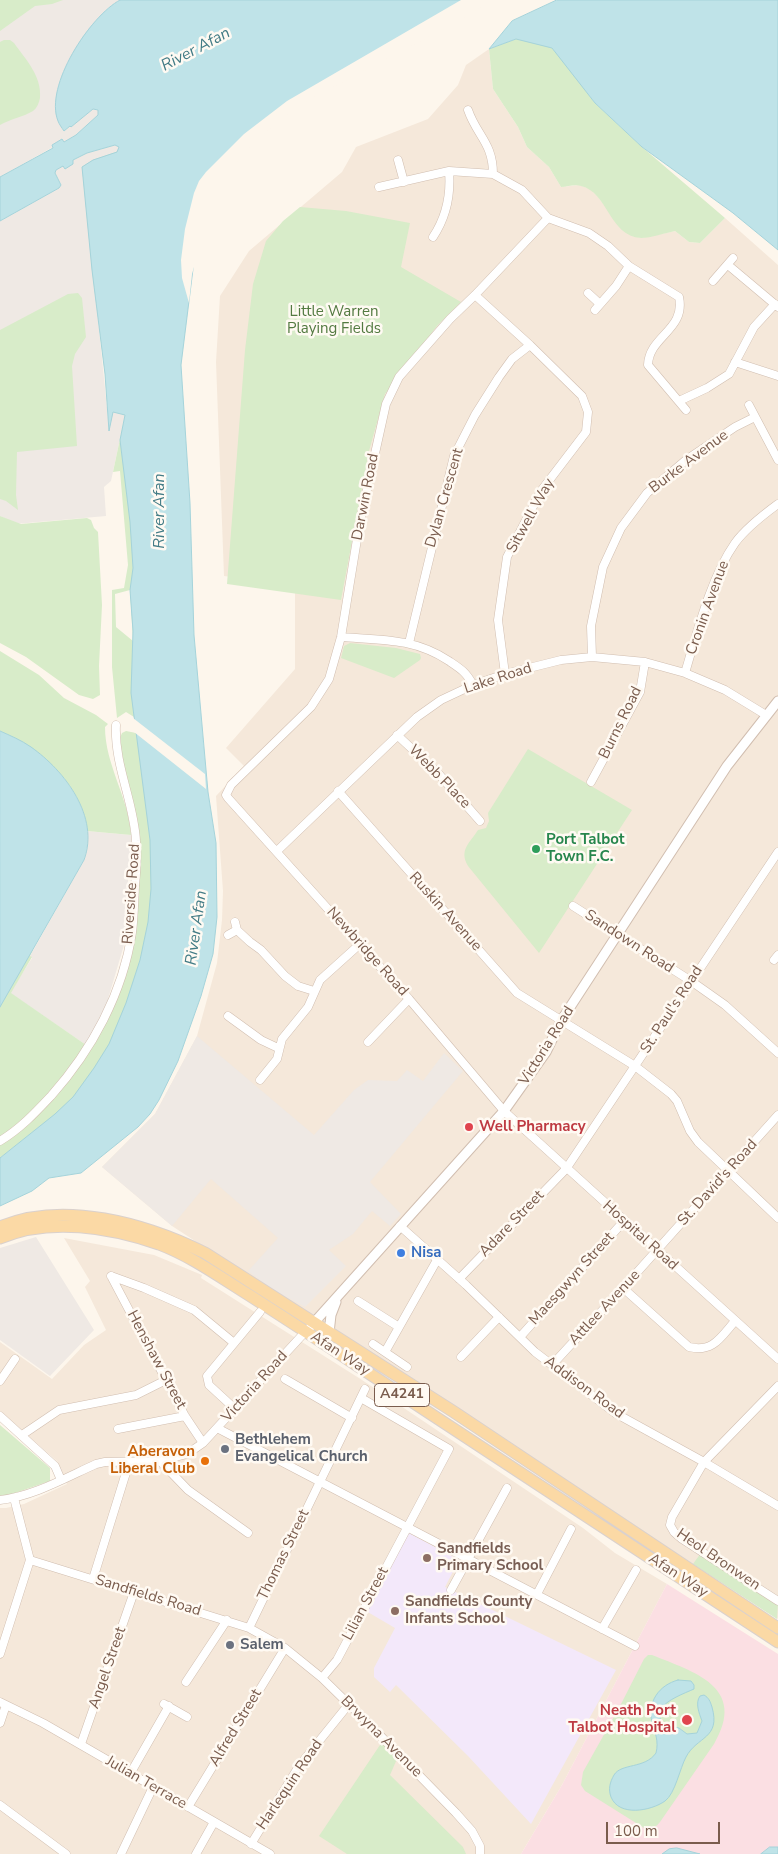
<!DOCTYPE html>
<style>
body{margin:0}
#map{position:relative;width:778px;height:1854px;overflow:hidden;background:#fdf6ec;font-family:"Nunito Sans",sans-serif}
canvas{display:block}
.scale{position:absolute;left:606px;top:1822px;width:114px;height:22px;box-sizing:border-box;border:2px solid #7a5c4d;border-top:0;padding-left:6px;font-size:15px;line-height:18px;white-space:nowrap;color:#7a5c4d;-webkit-text-stroke:4px #fffaf3;paint-order:stroke}
</style>
<div id="map">
<canvas width="778" height="1854"></canvas>
<div class="scale">100 m</div>
</div>
<script>
const context = document.querySelector('canvas').getContext('2d');
context.lineJoin = 'round';
function fill(path, color) { context.fillStyle = color; context.fill(path, 'evenodd'); }
function strokePath(path, color, width, dash) { context.strokeStyle = color; context.lineWidth = width; context.lineCap = dash ? 'butt' : 'round'; context.setLineDash(dash || []); context.stroke(path); }
function drawText(font, color, halo, rows, align = 'center') {
  context.font = font + ' "Nunito Sans",sans-serif'; context.lineWidth = 5; context.setLineDash([]); context.textBaseline = 'middle'; context.strokeStyle = halo; context.fillStyle = color; for (const [text, x, y, turn = 0] of rows) {
    context.save(); context.translate(x, y); context.rotate((+turn || 0) * Math.PI / 180); context.textAlign = isNaN(turn) ? turn : align; if (halo) context.strokeText(text, 0, 0); context.fillText(text, 0, 0); context.restore();
  }
}
fill(new Path2D(`
 M 489,49 L 493,89 L 518,127 L 527,147 L 549,167 L 561,187 L 579,185 L 591,189 L 631,235 L 641,238 L 675,231 L 689,242 L 700,243 L 725,218 L 778,265 L 778,1619 L 172,1226 L 102,1167 L 155,1114 L 197,1036 L 217,963 L 222,920 L 223,891 L 216,796 L 244,766 L 226,748 L 295,669 L 295,585 L 224,576 L 216,362 L 220,296 L 249,251 L 342,172 L 356,147 L 428,119 L 458,85 L 466,65 Z
 M 64,1238 L 154,1255 L 202,1275 L 201,1278 L 362,1380 L 583,1528 L 615,1553 L 667,1584 L 562,1785 L 521,1854 L 0,1854 L 0,1508 L 6,1508 L 24,1504 L 67,1484 L 57,1461 L 0,1411 L 0,1342 L 52,1379 L 84,1345 L 106,1330 L 85,1287 L 90,1281 Z`), '#f5e8da');
fill(new Path2D(`
 M 0,0 L 120,0 L 107,9 L 87,32 L 65,68 L 58,87 L 57,115 L 64,131 L 70,126 L 71,127 L 93,109 L 98,110 L 98,115 L 76,135 L 64,142 L 61,140 L 52,145 L 53,147 L 0,177 Z
 M 115,145 L 119,146 L 119,150 L 90,239 L 109,428 L 113,412 L 125,415 L 111,481 L 104,487 L 106,516 L 16,524 L 0,516 L 0,221 L 59,188 L 61,184 L 55,173 L 56,170 L 63,165 L 65,168 L 73,160 L 87,153 Z
 M 87,831 L 131,835 L 133,869 L 128,877 L 128,893 L 131,897 L 124,945 L 108,999 L 111,1001 L 89,1047 L 10,993 L 32,958 L 30,956 L 84,860 L 87,849 Z
 M 197,1036 L 314,1135 L 354,1090 L 368,1080 L 397,1081 L 407,1070 L 423,1081 L 444,1053 L 463,1071 L 370,1182 L 401,1214 L 390,1226 L 372,1211 L 353,1234 L 329,1250 L 346,1266 L 305,1307 L 272,1289 L 248,1271 L 278,1238 L 211,1179 L 172,1226 L 102,1167 L 155,1114 Z
 M 36,1237 L 94,1330 L 50,1376 L 0,1340 L 0,1248 Z`), '#efe9e4');
fill(new Path2D(`
 M 409,1533 L 459,1560 L 445,1587 L 616,1670 L 531,1824 L 468,1756 L 396,1685 L 390,1692 L 374,1677 L 374,1668 L 395,1628 L 366,1611 Z`), '#f3e8fa');
fill(new Path2D(`
 M 667,1584 L 778,1654 L 778,1854 L 521,1854 L 562,1785 Z`), '#fbdfe3');
fill(new Path2D(`
 M 0,0 L 63,0 L 52,4 L 35,6 L 0,31 Z
 M 516,39 L 537,41 L 552,48 L 564,61 L 595,103 L 642,147 L 725,218 L 700,243 L 689,242 L 675,231 C 665,233 651,238 641,238 C 609,236 608,192 581,186 C 575,184 567,187 561,187 L 549,167 L 527,147 L 518,127 L 493,89 L 489,49 Z
 M 4,40 L 10,40 L 14,43 C 26,60 42,76 40,98 C 39,103 37,108 33,111 C 23,117 10,119 0,125 L 0,42 Z
 M 119,151 L 187,802 L 116,1084 L 30,1135 L 0,1158 L 0,930 L 33,950 L 30,956 L 32,957 L 11,993 L 89,1047 L 106,1016 L 127,955 L 136,865 L 119,740 L 122,733 L 126,731 L 136,733 L 134,717 L 126,712 L 117,718 L 112,667 L 112,590 L 124,588 L 128,565 L 120,471 L 113,472 L 125,415 L 113,412 L 109,431 L 105,374 L 92,270 L 82,167 L 93,160 ZM 130,590 L 133,641 L 116,627 L 115,594 Z
 M 300,207 L 346,211 L 410,223 L 401,267 L 461,302 L 437,326 L 385,394 L 369,451 L 341,600 L 227,584 L 245,350 L 253,284 L 266,241 L 283,221 Z
 M 78,293 L 82,298 L 86,337 L 75,354 L 72,366 L 77,446 L 17,452 L 16,495 L 18,510 L 6,501 L 0,499 L 0,330 L 68,294 Z
 M 0,516 L 21,524 L 87,518 L 91,520 L 94,528 L 98,532 L 102,605 L 99,666 L 100,695 L 93,699 L 79,695 L 26,657 L 0,643 Z
 M 350,643 L 396,648 L 420,654 L 421,658 L 420,660 L 394,678 L 341,658 L 344,646 Z
 M 0,651 L 39,675 L 64,698 L 96,715 L 108,724 L 105,727 C 105,765 129,798 131,835 L 87,831 C 82,784 41,750 0,731 Z
 M 528,749 L 632,810 L 539,953 L 468,866 C 459,850 469,844 478,830 L 486,828 L 489,821 L 488,813 Z
 M 0,1425 L 50,1468 L 50,1481 L 12,1494 L 0,1496 Z
 M 701,1553 L 778,1603 L 777,1619 L 693,1564 Z
 M 648,1655 L 652,1655 C 694,1672 748,1687 714,1744 L 660,1822 C 655,1828 652,1830 644,1828 L 585,1791 L 581,1785 L 583,1772 L 620,1706 L 644,1659 Z
 M 382,1742 L 397,1759 L 390,1775 L 463,1847 L 466,1854 L 347,1854 L 319,1836 Z`), '#d8ecc9');
const water = new Path2D(`
 M 120,0 L 487,0 L 314,94 L 279,117 L 241,153 L 212,197 L 195,253 L 181,365 L 190,503 L 194,635 L 208,792 L 216,843 L 217,917 L 213,954 L 201,996 L 178,1061 L 159,1100 L 150,1114 L 138,1127 L 81,1173 L 49,1178 L 32,1191 L 0,1206 L 0,1158 L 55,1114 L 73,1097 L 94,1068 L 109,1044 L 126,1003 L 140,960 L 148,922 L 151,889 L 150,840 L 131,693 L 133,631 L 130,590 L 133,568 L 130,522 L 120,440 L 125,415 L 113,412 L 109,431 L 105,374 L 92,270 L 82,167 L 93,160 L 117,152 L 119,147 L 115,145 L 87,153 L 73,160 L 73,164 L 65,169 L 63,166 L 56,170 L 55,173 L 61,185 L 59,188 L 0,221 L 0,177 L 53,148 L 52,145 L 62,139 L 64,142 L 76,135 L 98,115 L 98,110 L 93,109 L 71,127 L 70,126 L 64,131 C 62,128 59,124 58,121 C 44,86 90,16 120,0 Z
 M 557,0 L 778,0 L 778,250 L 733,213 L 642,147 L 595,103 L 552,48 L 516,39 L 489,49 L 512,21 Z
 M 0,731 C 11,736 21,740 31,747 C 65,771 100,817 84,860 L 0,1007 Z
 M 678,1680 L 691,1681 L 694,1685 L 694,1689 C 685,1693 666,1700 661,1709 C 659,1713 660,1718 661,1722 L 666,1726 L 679,1728 L 687,1734 L 697,1733 L 702,1721 C 699,1713 695,1703 700,1696 L 704,1695 C 709,1698 710,1701 712,1707 C 721,1739 697,1736 686,1757 C 680,1768 675,1794 665,1801 C 651,1811 619,1817 611,1797 C 608,1789 610,1782 614,1775 C 621,1763 645,1769 656,1753 C 659,1741 655,1733 652,1722 C 647,1702 659,1685 678,1680 Z
 M 770,1847 L 778,1847 L 778,1854 L 761,1854 Z
 M 677,1848 L 700,1854 L 662,1854 L 669,1849 Z`);
fill(water, '#bfe3e8');
strokePath(water, '#a5d3da', 1);
fill(new Path2D(`
 M 461,0 L 489,0 L 472,14 L 316,96 L 280,119 L 243,154 L 214,198 L 192,274 L 189,303 L 182,278 L 181,260 L 185,229 L 194,193 L 199,181 L 206,172 L 244,134 L 287,101 Z
 M 133,718 L 205,774 L 206,789 L 134,732 Z`), '#fdf6ec');
const minor = new Path2D(`
 M 468,110 C 477,136 493,143 493,174
 M 398,160 L 404,182
 M 379,187 L 449,171 L 493,174 L 522,190 L 548,218 L 589,233 L 608,246 L 629,266 L 679,297 C 686,330 649,336 648,365 L 686,410
 M 548,218 L 475,295 L 450,319 L 399,377 L 386,404 L 360,521 L 341,637 L 329,679 L 311,707 L 231,785 L 226,795 L 228,798 L 409,999 L 504,1111 L 778,1359
 M 433,237 C 447,216 451,195 449,171
 M 728,265 L 778,307
 M 713,281 L 733,258
 M 588,293 L 600,304
 M 475,295 L 530,345 L 582,396 L 588,412 L 586,432 L 541,491 L 507,557 L 498,620 L 505,674
 M 595,310 L 616,286 L 629,266
 M 735,362 L 778,376
 M 679,401 L 707,388 L 729,374 L 754,327 L 775,304
 M 749,405 L 778,460
 M 341,637 C 382,640 414,638 449,661 C 461,669 466,672 473,685
 M 409,643 L 454,456 L 475,415 L 499,377 L 512,359 L 530,345
 M 592,657 L 591,626 L 603,567 L 621,528 L 647,493 L 686,460 L 735,427 L 755,417
 M 685,673 C 697,633 711,577 735,543 C 746,528 763,515 778,504
 M 397,735 L 437,772 L 480,821
 M 591,782 L 640,692 L 645,662
 M 338,791 L 517,993 L 635,1066 L 671,1094 L 677,1101 L 690,1131 L 698,1142 L 778,1218
 M 277,851 L 417,717 L 441,700 L 473,685 L 505,674 L 561,660 L 592,657 L 645,662 L 685,673 L 725,690 L 766,715
 M 573,906 L 691,981 L 725,1005 L 778,1053
 M 235,922 L 237,930 L 250,942 L 261,950 L 285,976 L 298,986 L 314,991
 M 228,935 L 237,930
 M 774,960 L 778,955
 M 228,1016 L 261,1040 L 278,1048
 M 368,1042 L 409,999
 M 260,1080 L 277,1059 L 282,1039 L 308,1007 L 320,980 L 360,944
 M 0,1141 C 20,1129 35,1113 51,1096 C 92,1050 123,993 132,932 C 134,917 134,901 135,886 C 136,871 138,856 136,841 C 134,802 114,765 116,725
 M 400,1226 L 466,1285 L 535,1352 L 615,1413 L 704,1462 L 778,1506
 M 111,1276 L 185,1416 L 203,1443
 M 111,1276 L 144,1288 L 194,1310 L 234,1343
 M 459,1279 L 566,1169 L 778,852
 M 623,1288 L 689,1347 C 713,1353 721,1337 735,1321
 M 358,1301 L 399,1327
 M 520,1337 L 624,1221
 M 373,1344 L 407,1367
 M 385,1352 L 437,1260
 M 461,1357 L 499,1317
 M 552,1365 L 623,1288 L 778,1115
 M 285,1379 L 352,1418
 M 0,1381 L 15,1359
 M 778,1386 L 704,1462 L 672,1517 L 670,1525 L 674,1532 L 682,1539 L 778,1601
 M 234,1408 L 209,1385 L 207,1376 L 260,1312
 M 0,1416 L 55,1466 L 61,1480
 M 217,1428 L 635,1646
 M 118,1429 L 185,1416
 M 22,1435 L 59,1410 L 136,1395 L 166,1380
 M 160,1461 L 188,1490 L 248,1533
 M 14,1498 L 30,1560
 M 0,1500 C 34,1496 65,1478 96,1464 L 105,1462 L 160,1461 L 187,1454 L 203,1443 L 306,1331
 M 30,1560 L 249,1628 L 285,1648 L 322,1678 L 366,1721 L 456,1813 L 472,1831 L 480,1846 L 480,1854
 M 93,1579 L 129,1463
 M 451,1590 L 507,1488
 M 537,1594 L 571,1529
 M 249,1628 L 365,1389
 M 602,1629 L 636,1570
 M 0,1654 L 30,1560
 M 322,1678 L 337,1660 L 449,1449 L 361,1398
 M 186,1682 L 227,1620
 M 0,1702 L 43,1723 L 270,1854
 M 164,1704 L 187,1717
 M 0,1723 L 6,1705
 M 81,1744 L 134,1592
 M 130,1774 L 169,1706
 M 0,1805 L 66,1854
 M 188,1807 L 285,1648
 M 251,1844 L 299,1766 L 349,1704
 M 121,1854 L 153,1787
 M 196,1854 L 214,1822`);
const tertiary = new Path2D(`
 M 311,1326 L 504,1111 L 546,1052 L 561,1021 L 727,766 L 778,701
 M 329,1333 L 331,1315 L 336,1302`);
const primary = new Path2D(`
 M 0,1227 C 64,1200 146,1224 205,1253 L 454,1412 L 778,1628
 M 0,1238 C 49,1217 110,1227 159,1244 C 191,1256 220,1277 249,1295 C 288,1320 328,1346 367,1372 C 504,1462 641,1552 778,1642`);
strokePath(minor, '#d1beb0', 9);
strokePath(tertiary, '#d1beb0', 11);
strokePath(primary, '#dad1cd', 13);
strokePath(minor, '#fff', 8);
strokePath(tertiary, '#fff', 9);
strokePath(primary, '#fbd9a5', 11);
for (const [x, y, r, color] of [
 [536,849,5,"#2e9e5b"],
 [469,1127,5,"#e0444e"],
 [401,1253,5,"#3f7fe0"],
 [225,1449,5,"#6b7280"],
 [205,1461,5,"#e8710a"],
 [427,1558,5,"#8d6e63"],
 [395,1611,5,"#8d6e63"],
 [230,1645,5,"#6b7280"],
 [687,1720,6,"#e0444e"]
]) { const dot = new Path2D(); dot.arc(x, y, r, 0, 2 * Math.PI); context.fillStyle = color; context.fill(dot); strokePath(dot, '#fffaf3', 2); }
for (const [x, y, w] of [
 [402,1395,55]
]) { const box = new Path2D(); box.roundRect(x - w / 2, y - 11.5, w, 23, 4); context.fillStyle = '#fffaf3'; context.fill(box); strokePath(box, '#7a5c4d', 1); }
drawText('bold 14px', '#7a5c4d', null, [
 ["A4241",402,1395]
]);
drawText('15px', '#537a41', '#fffaf3', [
 ["Little Warren",334,312],
 ["Playing Fields",334,329]
]);
drawText('15px', '#7a5c4d', '#fffaf3', [
 ["Burke Avenue",689,462,-37],
 ["Darwin Road",366,497,-79],
 ["Dylan Crescent",445,498,-74],
 ["Sitwell Way",531,516,-61],
 ["Cronin Avenue",708,608,-70],
 ["Lake Road",498,679,-18],
 ["Burns Road",621,723,-64],
 ["Webb Place",439,777,46],
 ["Riverside Road",132,894,-86],
 ["Ruskin Avenue",445,912,48],
 ["Sandown Road",629,942,33],
 ["Newbridge Road",367,952,48],
 ["St. Paul's Road",672,1010,-57],
 ["Victoria Road",547,1046,-58],
 ["St. David's Road",718,1183,-48],
 ["Adare Street",512,1224,-46],
 ["Hospital Road",640,1236,42],
 ["Maesgwyn Street",572,1279,-48],
 ["Attlee Avenue",605,1308,-47],
 ["Afan Way",340,1354,33],
 ["Henshaw Street",156,1360,62],
 ["Victoria Road",255,1387,-48],
 ["Addison Road",584,1388,36],
 ["Thomas Street",284,1555,-64],
 ["Heol Bronwen",718,1560,34],
 ["Afan Way",678,1576,33],
 ["Sandfields Road",148,1596,17],
 ["Lilian Street",366,1604,-62],
 ["Angel Street",108,1668,-71],
 ["Alfred Street",236,1728,-59],
 ["Brwyna Avenue",381,1737,45],
 ["Julian Terrace",146,1783,30],
 ["Harlequin Road",290,1785,-56]
]);
drawText('bold 15px', '#27864d', '#fffaf3', [
 ["Port Talbot",546,840],
 ["Town F.C.",546,857]
], 'left');
drawText('bold 15px', '#be3a42', '#fffaf3', [
 ["Well Pharmacy",479,1127],
 ["Neath Port",676,1711,"right"],
 ["Talbot Hospital",676,1728,"right"]
], 'left');
drawText('bold 15px', '#366cbe', '#fffaf3', [
 ["Nisa",411,1253]
], 'left');
drawText('bold 15px', '#5b616d', '#fffaf3', [
 ["Bethlehem",235,1440],
 ["Evangelical Church",235,1457],
 ["Salem",240,1645]
], 'left');
drawText('bold 15px', '#c56008', '#fffaf3', [
 ["Aberavon",195,1452],
 ["Liberal Club",195,1469]
], 'right');
drawText('bold 15px', '#785e54', '#fffaf3', [
 ["Sandfields",437,1549],
 ["Primary School",437,1566],
 ["Sandfields County",405,1602],
 ["Infants School",405,1619]
], 'left');
drawText('italic 16px', '#437c86', '#fffaf3', [
 ["River Afan",196,50,-28],
 ["River Afan",160,511,-90],
 ["River Afan",197,928,-82]
]);
</script>
